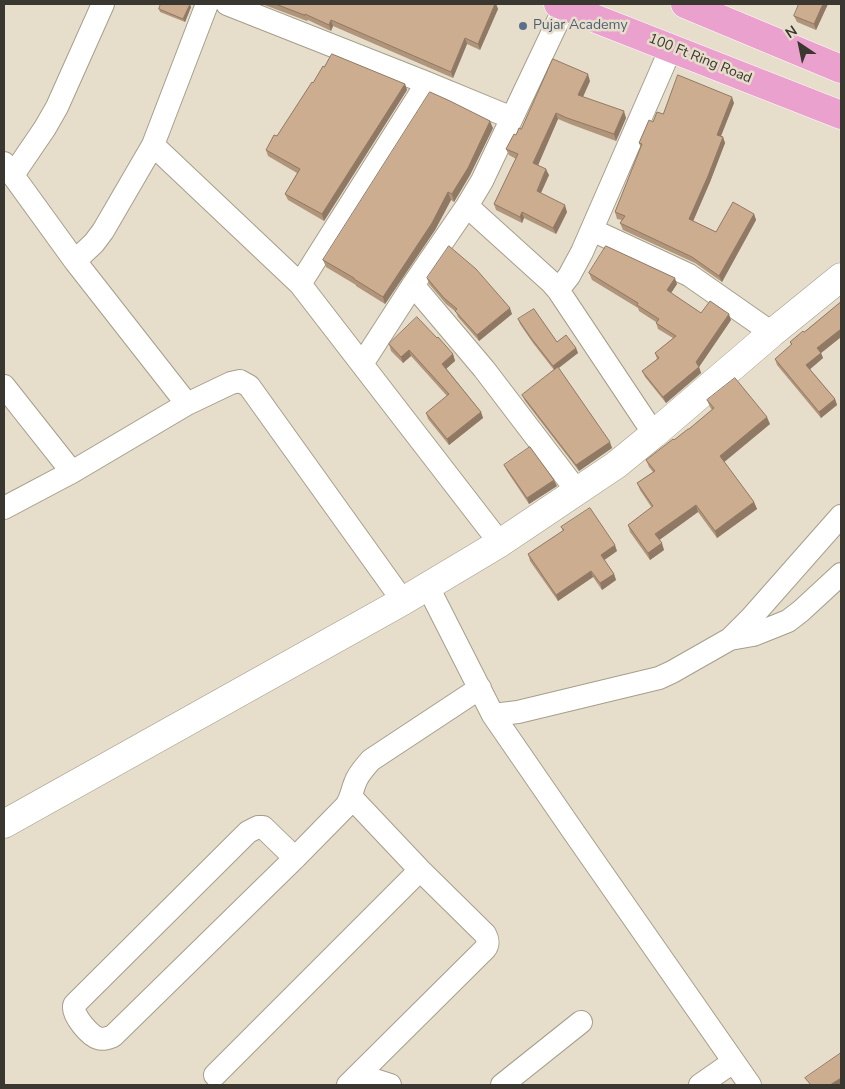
<!DOCTYPE html>
<style>
body{margin:0}
#map{position:relative;width:845px;height:1089px;overflow:hidden;background:#e6decb;font-family:"Nunito Sans",sans-serif}
canvas{display:block}
.frame{position:absolute;inset:0;border:5px solid #3a3730;pointer-events:none}
.north{position:absolute;left:775px;top:20px;width:50px;height:50px;-webkit-text-stroke:4px #e6decb;paint-order:stroke;rotate:326deg;font-size:14px;font-weight:700;line-height:20px;text-align:center;color:#3a3730}
.north::after{content:'';display:block;margin:auto;width:18px;height:22px;background:#3a3730;clip-path:polygon(50% 0,100% 100%,50% 72%,0 100%)}
</style>
<div id="map">
<canvas width="845" height="1089"></canvas>
<div class="frame"></div>
<div class="north">N</div>
</div>
<script>
const context = document.querySelector('canvas').getContext('2d');
context.lineJoin = 'round';
function strokePath(path, color, width, dash) { context.strokeStyle = color; context.lineWidth = width; context.lineCap = dash ? 'butt' : 'round'; context.setLineDash(dash || []); context.stroke(path); }
function fill(path, color) { context.fillStyle = color; context.fill(path, 'evenodd'); }
function drawText(font, color, halo, rows, align = 'center') {
  context.font = font + ' "Nunito Sans",sans-serif'; context.lineWidth = 5; context.setLineDash([]); context.textBaseline = 'middle'; context.strokeStyle = halo; context.fillStyle = color; for (const [text, x, y, turn = 0] of rows) {
    context.save(); context.translate(x, y); context.rotate((+turn || 0) * Math.PI / 180); context.textAlign = isNaN(turn) ? turn : align; if (halo) context.strokeText(text, 0, 0); context.fillText(text, 0, 0); context.restore();
  }
}
const minor = new Path2D(`
 M 227,4 L 427,83 L 512,118
 M 153,145 L 300,284 L 500,543
 M 4,163 L 75,261 L 187,404
 M 13,175 L 45,128 L 57,107 L 103,4
 M 467,206 L 551,282 L 558,290 L 654,434
 M 592,230 L 689,275 L 772,333
 M 75,261 L 94,243 L 103,231 L 153,145 L 207,4
 M 300,284 L 427,83
 M 413,285 L 484,369 L 577,491
 M 558,290 L 569,276 L 582,252 L 671,48
 M 362,364 L 413,285 L 467,206 L 482,181 L 566,4
 M 4,386 L 72,472
 M 4,508 L 72,472 L 187,404 L 231,383 L 240,381 L 249,386 L 403,601
 M 428,587 L 493,715 L 575,834 L 750,1085
 M 730,639 L 751,618 L 841,516
 M 493,715 L 518,712 L 659,678 L 672,672 L 730,639 L 753,635 L 788,621 L 801,611 L 841,574
 M 295,858 L 263,827 L 258,827 L 248,832 L 75,1004 C 74,1005 74,1006 74,1007 C 73,1016 90,1036 98,1038 C 103,1040 108,1038 113,1036 L 295,858 L 346,806 C 352,797 351,793 355,783 C 358,774 365,767 371,760 L 480,688
 M 215,1075 L 420,870
 M 359,1075 L 390,1085
 M 348,1085 L 485,949 C 489,944 488,940 485,934 L 420,870 L 352,798
 M 502,1085 L 581,1022
 M 700,1085 L 733,1062`);
const tertiary = new Path2D(`
 M 4,824 L 403,601 L 500,543 L 616,465 L 654,434 L 772,333 L 841,277`);
const primary = new Path2D(`
 M 558,4 L 841,115
 M 685,4 L 841,69`);
strokePath(minor, '#a59e8b', 24);
strokePath(tertiary, '#a59e8b', 29);
strokePath(primary, '#fff', 29);
strokePath(minor, '#fff', 22);
strokePath(tertiary, '#fff', 28);
strokePath(primary, '#eba1cd', 28);
fill(new Path2D(`
 M 262,4 L 496,4 L 498,9 L 480,50 L 467,44 L 453,78 L 333,26 L 331,31 L 308,20 L 307,21 Z
 M 828,4 L 816,30 L 797,22 L 794,16 Z
 M 191,7 L 185,22 L 160,12 L 159,9 Z
 M 590,81 L 583,97 L 626,118 L 616,141 L 570,124 L 558,119 L 538,165 L 549,175 L 541,193 L 567,212 L 556,234 L 524,218 L 522,223 L 496,210 L 494,204 L 516,159 L 509,155 L 506,149 L 516,135 L 521,129 Z
 M 313,83 L 405,84 L 407,90 L 324,221 L 288,200 L 285,194 L 297,173 L 268,156 L 266,150 L 277,136 Z
 M 734,103 L 721,136 L 723,137 L 725,143 L 710,182 L 693,221 L 716,232 L 754,214 L 756,220 L 722,282 L 695,263 L 623,230 L 620,223 L 622,220 L 617,219 L 615,212 L 641,148 L 639,143 L 653,122 L 663,114 Z
 M 493,128 L 470,175 L 454,202 L 451,200 L 435,230 L 385,304 L 356,286 L 356,285 L 326,267 L 323,260 Z
 M 589,273 L 677,284 L 671,293 L 701,313 L 731,320 L 699,367 L 701,373 L 666,403 L 645,377 L 642,371 L 657,359 L 655,353 L 673,338 L 658,329 L 656,322 L 639,311 L 638,308 L 592,280 Z
 M 427,278 L 512,314 L 479,341 L 458,317 L 456,312 L 446,304 L 429,284 Z
 M 841,302 L 841,337 L 821,353 L 823,358 L 810,369 L 835,399 L 837,405 L 821,418 L 777,365 L 775,359 L 791,345 L 790,342 L 804,332 Z
 M 518,319 L 557,342 L 576,348 L 578,353 L 558,368 L 612,448 L 579,471 L 525,401 L 522,395 L 554,370 L 533,343 L 520,324 Z
 M 389,344 L 453,354 L 455,361 L 446,368 L 481,412 L 483,418 L 449,445 L 428,419 L 426,413 L 447,396 L 411,356 L 403,363 L 391,351 Z
 M 707,400 L 770,424 L 724,462 L 754,502 L 757,509 L 717,538 L 698,512 L 659,540 L 664,550 L 650,560 L 630,532 L 628,525 L 652,508 L 640,490 L 637,483 L 653,472 L 649,467 L 646,460 L 689,429 L 712,410 L 710,407 Z
 M 504,465 L 557,486 L 529,504 L 507,471 Z
 M 561,527 L 617,551 L 604,560 L 614,574 L 616,580 L 602,590 L 593,577 L 558,601 L 530,561 L 528,554 L 563,531 Z`), '#b0957b');
fill(new Path2D(`
 M 190,4 L 191,7 L 185,22 L 183,19 Z
 M 495,4 L 496,4 L 498,9 L 480,50 L 478,44 Z
 M 823,4 L 828,4 L 816,30 L 814,24 Z
 M 331,20 L 333,26 L 331,31 L 329,25 Z
 M 465,38 L 467,44 L 453,78 L 451,72 Z
 M 588,74 L 590,81 L 581,101 L 578,95 Z
 M 405,84 L 407,90 L 324,221 L 322,214 Z
 M 732,97 L 734,103 L 719,141 L 717,135 Z
 M 624,111 L 626,118 L 616,141 L 614,134 Z
 M 556,113 L 558,119 L 536,170 L 533,163 Z
 M 490,121 L 493,128 L 470,175 L 454,202 L 452,194 Z
 M 723,137 L 725,143 L 710,182 L 691,226 L 689,219 Z
 M 546,169 L 549,175 L 539,197 L 537,191 Z
 M 448,192 L 451,200 L 435,230 L 385,304 L 383,297 Z
 M 565,205 L 567,212 L 556,234 L 553,228 Z
 M 522,212 L 524,218 L 522,223 L 520,217 Z
 M 754,214 L 756,220 L 722,282 L 719,276 Z
 M 675,278 L 677,284 L 669,296 L 667,290 Z
 M 510,308 L 512,314 L 479,341 L 477,335 Z
 M 729,314 L 731,320 L 699,367 L 701,373 L 666,403 L 663,397 L 696,362 Z
 M 841,329 L 841,337 L 821,353 L 823,358 L 808,371 L 806,365 L 817,348 Z
 M 576,348 L 578,353 L 555,371 L 553,366 Z
 M 409,350 L 411,356 L 403,363 L 401,357 Z
 M 453,354 L 455,361 L 445,370 L 442,364 Z
 M 835,399 L 837,405 L 821,418 L 819,412 Z
 M 481,412 L 483,418 L 449,445 L 447,439 Z
 M 767,417 L 770,424 L 723,463 L 720,456 Z
 M 610,442 L 612,448 L 579,471 L 576,465 Z
 M 554,480 L 557,486 L 529,504 L 527,498 Z
 M 754,502 L 757,509 L 717,538 L 715,531 Z
 M 696,505 L 698,512 L 658,541 L 655,534 Z
 M 662,543 L 664,550 L 650,560 L 648,553 Z
 M 615,545 L 617,551 L 603,561 L 601,555 Z
 M 591,571 L 593,577 L 558,601 L 556,595 Z
 M 614,574 L 616,580 L 602,590 L 600,583 Z
 M 841,1078 L 841,1085 L 830,1085 Z`), '#907964');
const building = new Path2D(`
 M 161,4 L 190,4 L 183,19 L 159,9 Z
 M 276,4 L 495,4 L 478,44 L 465,38 L 451,72 L 331,20 L 329,25 L 305,14 L 305,15 Z
 M 799,4 L 823,4 L 814,24 L 794,16 Z
 M 332,54 L 405,84 L 322,214 L 285,194 L 300,169 L 266,150 L 274,135 L 277,136 L 312,82 L 313,83 L 323,66 L 324,67 Z
 M 553,59 L 588,74 L 578,95 L 624,111 L 614,134 L 567,118 L 556,113 L 533,163 L 546,169 L 537,191 L 565,205 L 553,228 L 522,212 L 520,217 L 494,204 L 518,154 L 506,149 L 514,134 L 516,135 L 519,128 L 521,129 Z
 M 678,75 L 732,97 L 717,135 L 723,137 L 708,176 L 689,219 L 716,232 L 733,202 L 754,214 L 719,276 L 692,257 L 620,223 L 625,216 L 615,212 L 642,144 L 639,143 L 649,120 L 653,122 L 657,112 L 663,114 Z
 M 430,92 L 450,101 L 490,121 L 468,168 L 453,192 L 452,194 L 448,192 L 432,223 L 383,297 L 354,279 L 354,278 L 323,260 Z
 M 449,246 L 476,269 L 510,308 L 477,335 L 455,311 L 457,309 L 444,298 L 427,278 Z
 M 606,246 L 675,278 L 667,290 L 701,313 L 710,301 L 729,314 L 696,362 L 699,367 L 663,397 L 642,371 L 659,358 L 655,353 L 676,336 L 656,323 L 659,319 L 637,305 L 638,303 L 589,273 Z
 M 841,302 L 841,329 L 817,348 L 821,353 L 806,365 L 835,399 L 819,412 L 775,359 L 792,344 L 790,342 L 803,331 L 804,332 Z
 M 534,309 L 557,342 L 566,335 L 576,348 L 553,366 L 531,338 L 518,319 Z
 M 417,317 L 437,338 L 438,337 L 453,354 L 442,364 L 481,412 L 447,439 L 426,413 L 449,394 L 409,350 L 401,357 L 389,344 Z
 M 558,367 L 610,442 L 576,465 L 522,395 Z
 M 735,378 L 767,417 L 720,456 L 754,502 L 715,531 L 696,505 L 655,534 L 662,543 L 648,553 L 628,525 L 653,506 L 637,483 L 655,471 L 646,460 L 673,439 L 674,440 L 688,429 L 689,429 L 714,408 L 707,400 Z
 M 530,447 L 554,480 L 527,498 L 504,465 Z
 M 590,508 L 615,545 L 601,555 L 614,574 L 600,583 L 591,571 L 556,595 L 528,554 L 564,530 L 561,527 Z
 M 841,1053 L 841,1078 L 830,1085 L 811,1085 L 805,1078 Z`);
fill(building, '#cdad8f');
strokePath(building, '#907964', 1);
for (const [x, y, r, color] of [
 [523,26,5,"#5c6f8a"]
]) { const dot = new Path2D(); dot.arc(x, y, r, 0, 2 * Math.PI); context.fillStyle = color; context.fill(dot); strokePath(dot, '#e6decb', 2); }
drawText('14px', '#4e5e75', '#e6decb', [
 ["Pujar Academy",533,26]
], 'left');
drawText('14px', '#3a3730', '#e6decb', [
 ["100 Ft Ring Road",700,59,22]
]);
</script>
